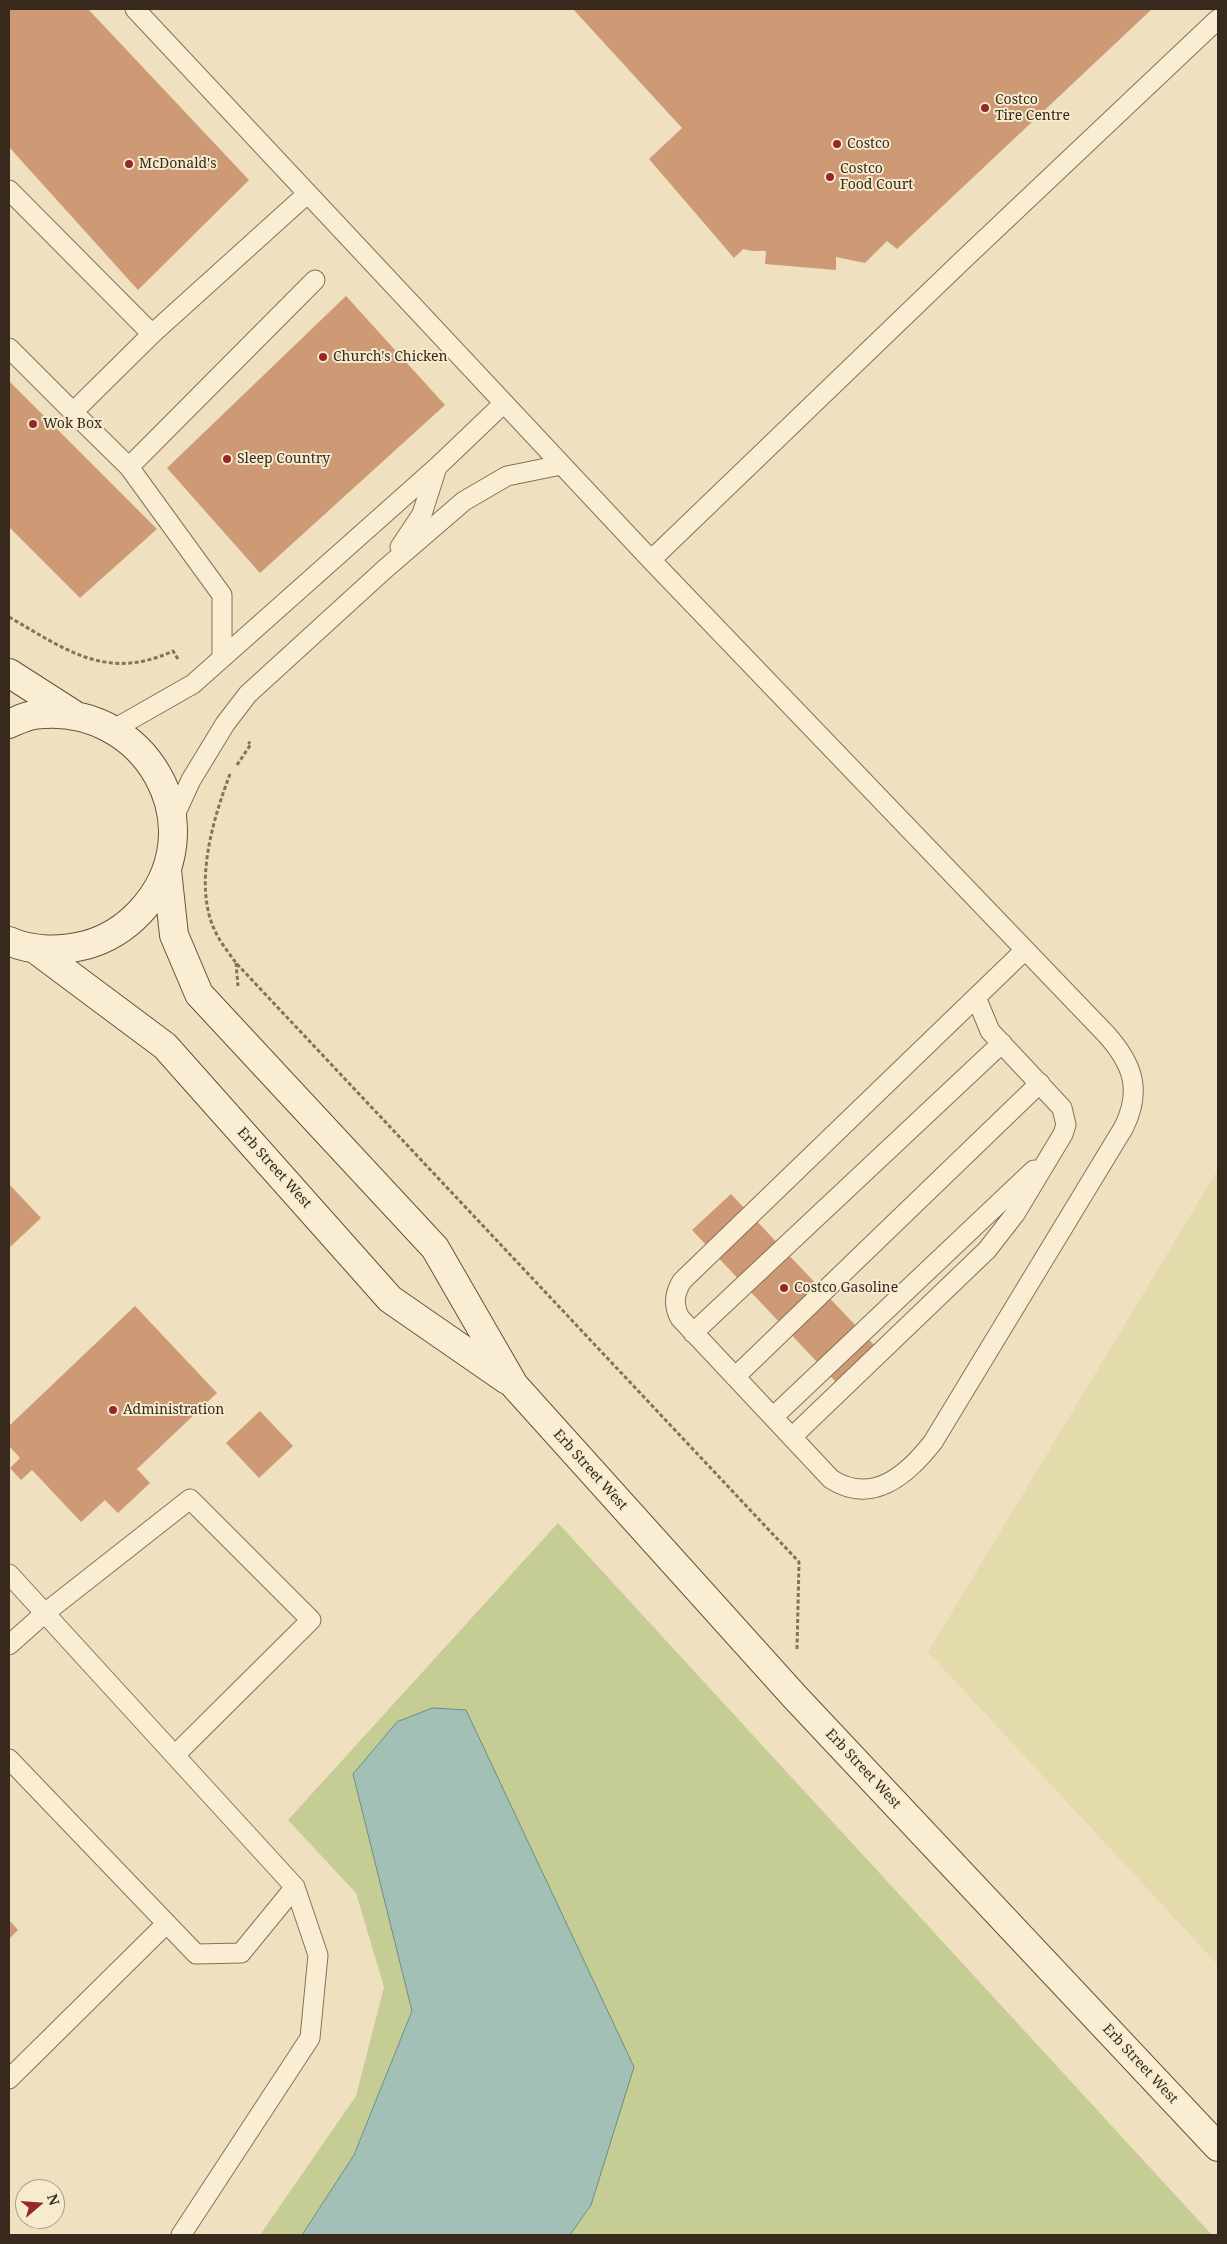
<!DOCTYPE html>
<style>
body{margin:0}
#map{position:relative;width:1227px;height:2244px;overflow:hidden;background:#efe0c0;font-family:"Noto Serif",serif}
canvas{display:block}
.frame{position:absolute;inset:0;border:10px solid #37291c;pointer-events:none}
.north{position:absolute;left:15px;top:2179px;width:50px;height:50px;box-sizing:border-box;background:#f6eacf;border:1px solid #aa9d87;border-radius:50%;rotate:72deg;font-size:14px;font-weight:700;line-height:20px;text-align:center;color:#37291c}
.north::after{content:'';display:block;margin:auto;width:18px;height:22px;background:#982628;clip-path:polygon(50% 0,100% 100%,50% 72%,0 100%)}
</style>
<div id="map">
<canvas width="1227" height="2244"></canvas>
<div class="frame"></div>
<div class="north">N</div>
</div>
<script>
const context = document.querySelector('canvas').getContext('2d');
context.lineJoin = 'round';
function fill(path, color) { context.fillStyle = color; context.fill(path, 'evenodd'); }
function strokePath(path, color, width, dash) { context.strokeStyle = color; context.lineWidth = width; context.lineCap = dash ? 'butt' : 'round'; context.setLineDash(dash || []); context.stroke(path); }
function drawText(font, color, halo, rows, align = 'center') {
  context.font = font + ' "Noto Serif",serif'; context.lineWidth = 4; context.setLineDash([]); context.textBaseline = 'middle'; context.strokeStyle = halo; context.fillStyle = color; for (const [text, x, y, turn = 0] of rows) {
    context.save(); context.translate(x, y); context.rotate((+turn || 0) * Math.PI / 180); context.textAlign = isNaN(turn) ? turn : align; if (halo) context.strokeText(text, 0, 0); context.fillText(text, 0, 0); context.restore();
  }
}
fill(new Path2D(`
 M 1218,1169 L 1218,1965 L 928,1652 Z`), '#e4dbad');
fill(new Path2D(`
 M 558,1523 L 1212,2235 L 570,2235 L 591,2205 L 354,1774 L 412,2011 L 354,2155 L 302,2235 L 260,2235 L 356,2096 L 384,1987 L 356,1893 L 288,1820 Z`), '#c6cd94');
const water = new Path2D(`
 M 433,1708 L 466,1710 L 634,2067 L 591,2205 L 570,2235 L 302,2235 L 354,2155 L 412,2011 L 353,1774 L 397,1722 Z`);
fill(water, '#a3c0b7');
strokePath(water, '#6a8e85', 1);
fill(new Path2D(`
 M 9,9 L 88,9 L 249,180 L 138,290 L 9,147 Z
 M 573,9 L 1152,9 L 897,249 L 887,241 L 865,263 L 836,257 L 836,270 L 765,264 L 766,251 L 752,251 L 743,249 L 734,258 L 649,159 L 682,128 Z
 M 346,296 L 445,405 L 260,573 L 167,468 Z
 M 9,381 L 157,529 L 80,598 L 9,527 Z
 M 9,1184 L 41,1218 L 9,1248 Z
 M 731,1194 L 876,1347 L 837,1383 L 692,1230 Z
 M 135,1306 L 217,1393 L 137,1469 L 150,1483 L 118,1513 L 105,1500 L 81,1522 L 32,1470 L 21,1480 L 10,1468 L 20,1458 L 9,1446 L 9,1426 Z
 M 260,1411 L 293,1446 L 259,1478 L 226,1443 Z
 M 9,1920 L 18,1930 L 9,1939 Z`), '#ce9975');
const service = new Path2D(`
 M 135,9 L 651,560 L 1106,1034 C 1133,1064 1142,1090 1124,1127 L 933,1442 C 908,1474 873,1506 831,1479 L 680,1318 C 673,1305 674,1294 682,1281 L 1025,950
 M 9,190 L 152,334
 M 9,348 L 73,412 L 152,334 L 307,194
 M 73,412 L 129,467 L 315,280
 M 129,467 L 222,595 L 222,657
 M 400,547 L 422,514 L 437,467
 M 651,560 L 964,259 L 1218,19
 M 114,729 L 193,684 L 437,467 L 504,403
 M 173,819 L 191,780 L 225,724 L 248,694 L 385,569 L 464,501 L 507,476 L 561,465
 M 693,1333 L 1002,1043
 M 735,1377 L 1040,1083
 M 773,1417 L 1034,1170
 M 792,1437 L 987,1250 L 1015,1214 L 1063,1134 L 1066,1125 L 1062,1108 L 990,1031 L 976,997
 M 9,1574 L 295,1887 L 318,1955 L 310,2038 L 181,2235
 M 9,1645 L 45,1613 L 190,1499 L 311,1620 L 175,1755
 M 9,1759 L 196,1954 L 241,1953 L 295,1887
 M 9,2079 L 166,1924`);
const secondary = new Path2D(`
 M 9,673 L 73,714
 M 9,724 C 16,721 25,716 34,715 C 145,700 219,828 140,912 C 125,928 108,939 86,945 C 62,951 32,952 9,941
 M 167,870 L 174,935 L 199,994 L 435,1248 L 514,1385 L 795,1697 L 1218,2147
 M 35,949 L 165,1046 L 390,1299 L 507,1380`);
strokePath(service, '#887157', 21);
strokePath(secondary, '#69523b', 30);
strokePath(new Path2D(`
 M 9,617 C 65,649 106,682 173,651 L 178,659
 M 237,765 L 251,744 L 248,742
 M 230,774 C 213,819 193,885 215,931 C 220,942 229,953 236,963 L 799,1562 L 797,1649
 M 236,963 L 238,986`), '#887157', 3, [4, 2.5]);
strokePath(service, '#f9eed3', 19);
strokePath(secondary, '#f9eed3', 28);
for (const [x, y, r, color] of [
 [985,108,5,"#982628"],
 [837,144,5,"#982628"],
 [129,164,5,"#982628"],
 [830,177,5,"#982628"],
 [323,357,5,"#982628"],
 [33,424,5,"#982628"],
 [227,459,5,"#982628"],
 [784,1288,5,"#982628"],
 [113,1410,5,"#982628"]
]) { const dot = new Path2D(); dot.arc(x, y, r, 0, 2 * Math.PI); context.fillStyle = color; context.fill(dot); strokePath(dot, '#f6eacf', 2); }
drawText('14px', '#37291c', '#f6eacf', [
 ["Costco",995,100],
 ["Tire Centre",995,116],
 ["Costco",847,144],
 ["McDonald's",139,164],
 ["Costco",840,169],
 ["Food Court",840,185],
 ["Church's Chicken",333,357],
 ["Wok Box",43,424],
 ["Sleep Country",237,459],
 ["Costco Gasoline",794,1288],
 ["Administration",123,1410]
], 'left');
drawText('14px', '#37291c', '#f6eacf', [
 ["Erb Street West",274,1168,48],
 ["Erb Street West",590,1470,48],
 ["Erb Street West",863,1769,47],
 ["Erb Street West",1140,2064,47]
]);
</script>
